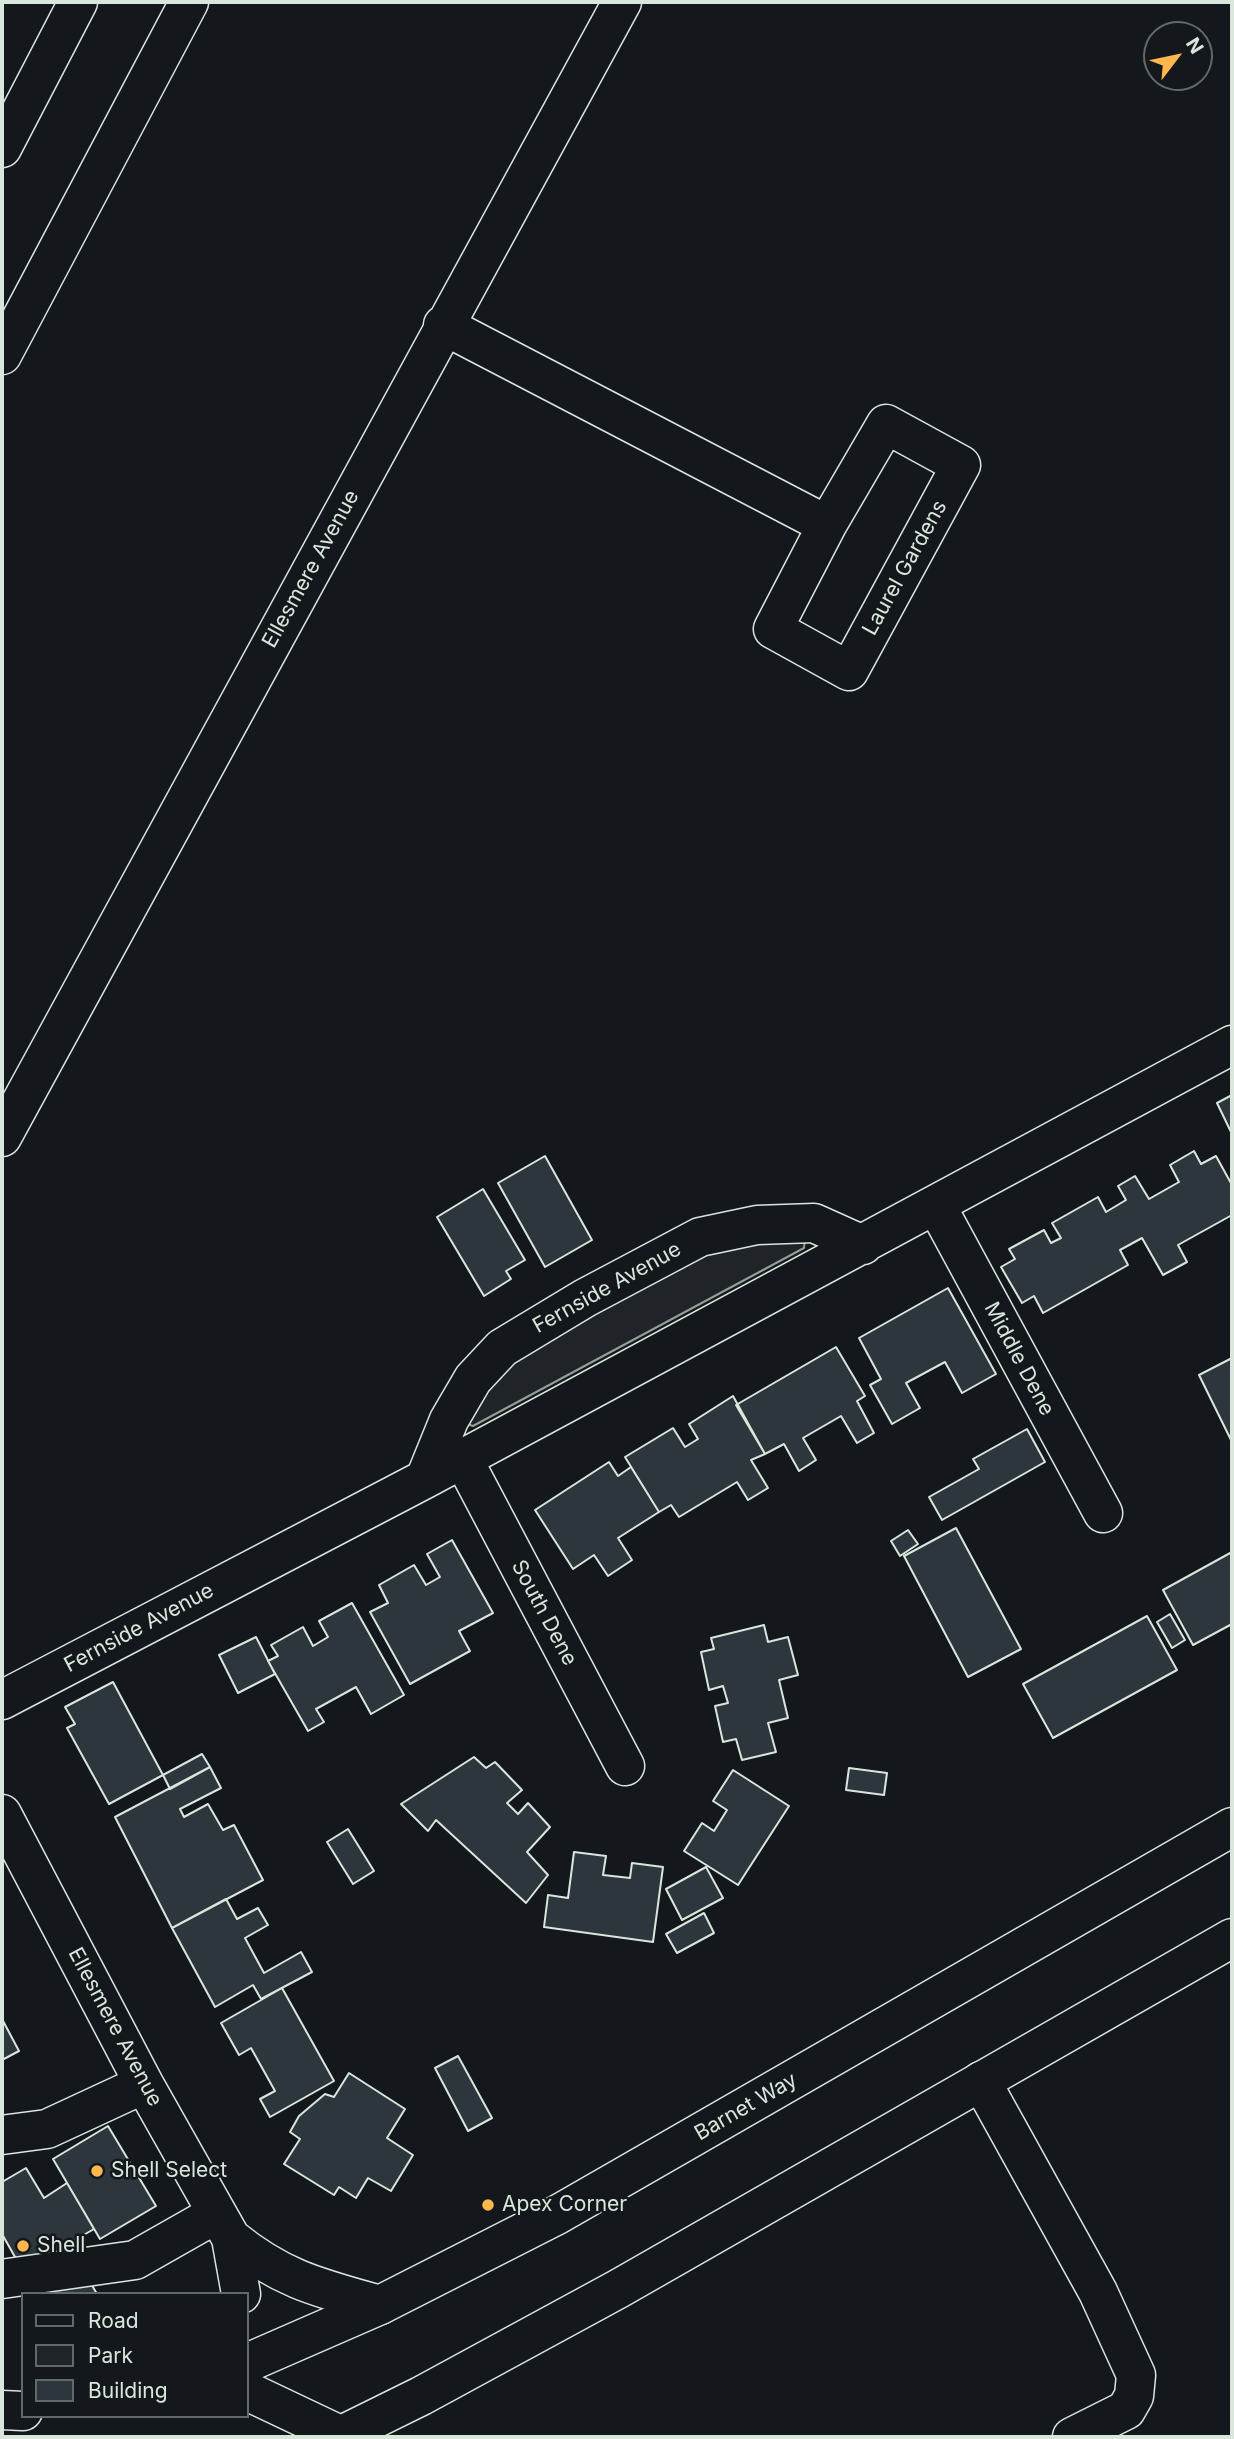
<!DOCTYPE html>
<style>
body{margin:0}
#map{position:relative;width:1234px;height:2439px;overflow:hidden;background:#14181c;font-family:Inter,sans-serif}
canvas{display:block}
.frame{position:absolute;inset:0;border:4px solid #d8e6dc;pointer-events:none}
.legend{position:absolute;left:21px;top:2292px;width:228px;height:126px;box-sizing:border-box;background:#14181c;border:2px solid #626a69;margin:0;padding:9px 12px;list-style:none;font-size:21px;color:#d8e6dc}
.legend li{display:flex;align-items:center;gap:14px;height:35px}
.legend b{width:35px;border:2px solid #626a69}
.north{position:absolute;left:1143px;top:21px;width:70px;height:70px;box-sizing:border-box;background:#14181c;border:2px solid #626a69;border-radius:50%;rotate:58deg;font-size:19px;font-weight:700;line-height:28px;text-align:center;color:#d8e6dc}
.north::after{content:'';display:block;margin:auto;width:24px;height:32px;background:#ffb74d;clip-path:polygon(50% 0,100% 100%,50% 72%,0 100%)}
</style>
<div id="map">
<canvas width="1234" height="2439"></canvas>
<div class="frame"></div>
<ul class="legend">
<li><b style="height:9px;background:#14181c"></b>Road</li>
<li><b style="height:19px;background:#202428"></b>Park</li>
<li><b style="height:19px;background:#2c363c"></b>Building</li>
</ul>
<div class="north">N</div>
</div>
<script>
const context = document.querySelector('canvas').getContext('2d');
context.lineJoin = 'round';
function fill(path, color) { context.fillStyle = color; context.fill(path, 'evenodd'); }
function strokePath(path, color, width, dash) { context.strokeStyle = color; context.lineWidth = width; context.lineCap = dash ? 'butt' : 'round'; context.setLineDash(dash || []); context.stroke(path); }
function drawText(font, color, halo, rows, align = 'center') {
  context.font = font + ' Inter,sans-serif'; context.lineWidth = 5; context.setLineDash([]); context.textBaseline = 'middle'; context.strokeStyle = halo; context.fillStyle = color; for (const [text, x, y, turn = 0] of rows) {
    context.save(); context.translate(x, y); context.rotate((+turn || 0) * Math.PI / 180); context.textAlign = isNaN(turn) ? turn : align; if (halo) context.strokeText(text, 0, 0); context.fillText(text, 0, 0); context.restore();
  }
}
const green = new Path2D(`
 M 805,1239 L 804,1248 L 473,1426 L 464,1423 L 509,1355 L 726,1242 Z`);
fill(green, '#202428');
strokePath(green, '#939e99', 2);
const building = new Path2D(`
 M 1232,1095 L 1232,1134 L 1217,1103 Z
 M 1194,1151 L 1201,1164 L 1216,1156 L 1232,1185 L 1232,1215 L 1178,1245 L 1187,1262 L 1163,1275 L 1142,1238 L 1120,1250 L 1128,1265 L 1043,1313 L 1034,1296 L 1022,1303 L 1001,1267 L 1015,1259 L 1009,1249 L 1044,1230 L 1051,1243 L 1061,1238 L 1052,1223 L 1098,1197 L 1106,1212 L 1126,1200 L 1118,1186 L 1135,1176 L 1149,1199 L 1179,1182 L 1170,1165 Z
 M 545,1156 L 592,1240 L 545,1267 L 498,1183 Z
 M 483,1189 L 525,1260 L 506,1271 L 511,1279 L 484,1296 L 437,1217 Z
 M 948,1288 L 996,1374 L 962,1393 L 945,1362 L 906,1383 L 920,1408 L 892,1424 L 870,1385 L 881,1379 L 859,1338 Z
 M 836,1347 L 865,1396 L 857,1401 L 874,1433 L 857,1443 L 841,1416 L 803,1438 L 816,1460 L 799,1471 L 784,1444 L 765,1454 L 736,1405 Z
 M 1232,1358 L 1232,1442 L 1199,1375 Z
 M 733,1396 L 765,1454 L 751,1460 L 768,1488 L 748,1500 L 737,1482 L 679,1517 L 671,1505 L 659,1512 L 625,1457 L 673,1428 L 685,1447 L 698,1439 L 689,1424 Z
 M 1027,1429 L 1045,1462 L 942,1520 L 929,1497 L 979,1469 L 973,1459 Z
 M 609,1462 L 618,1476 L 631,1467 L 659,1512 L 618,1538 L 632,1560 L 608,1576 L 594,1555 L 573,1569 L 535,1510 Z
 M 956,1528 L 1021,1649 L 968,1677 L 904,1556 Z
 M 908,1530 L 918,1544 L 900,1556 L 891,1541 Z
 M 452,1540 L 493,1613 L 459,1631 L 470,1651 L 410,1684 L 370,1612 L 388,1603 L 379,1585 L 414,1565 L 426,1585 L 440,1577 L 427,1554 Z
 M 1232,1552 L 1232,1624 L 1193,1645 L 1163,1590 Z
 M 352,1603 L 404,1695 L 371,1714 L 356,1687 L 316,1709 L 324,1722 L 308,1731 L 268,1661 L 278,1656 L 271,1645 L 303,1627 L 313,1646 L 328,1637 L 319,1621 Z
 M 1170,1614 L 1185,1640 L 1172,1648 L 1157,1622 Z
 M 1147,1616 L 1177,1670 L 1053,1738 L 1023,1684 Z
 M 764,1625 L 768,1642 L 788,1637 L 798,1675 L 779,1680 L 788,1718 L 768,1723 L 776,1752 L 742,1760 L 736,1739 L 723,1742 L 715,1706 L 728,1703 L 723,1686 L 709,1690 L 701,1652 L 714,1649 L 711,1638 Z
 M 256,1637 L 275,1674 L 238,1693 L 219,1655 Z
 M 113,1682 L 163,1775 L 109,1804 L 67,1728 L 75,1724 L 65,1707 Z
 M 202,1754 L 210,1767 L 170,1789 L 163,1775 Z
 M 474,1757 L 486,1768 L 495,1762 L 522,1790 L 507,1803 L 518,1814 L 528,1803 L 550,1827 L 527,1852 L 548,1875 L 526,1903 L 436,1820 L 428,1831 L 401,1804 Z
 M 210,1767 L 221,1788 L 180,1809 L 184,1817 L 208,1804 L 223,1830 L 234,1825 L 263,1880 L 172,1928 L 115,1817 Z
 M 849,1768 L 887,1773 L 884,1795 L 846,1790 Z
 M 733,1770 L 789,1806 L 738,1885 L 684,1851 L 702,1823 L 714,1831 L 727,1810 L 713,1801 Z
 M 348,1829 L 374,1871 L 353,1884 L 327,1842 Z
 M 574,1852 L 606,1856 L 603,1875 L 630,1878 L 632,1863 L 663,1867 L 653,1942 L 544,1927 L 548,1895 L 568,1898 Z
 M 706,1867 L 723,1898 L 682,1920 L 666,1889 Z
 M 226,1899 L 237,1919 L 258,1908 L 268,1925 L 245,1938 L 264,1973 L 301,1952 L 312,1972 L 261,1999 L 253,1985 L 215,2007 L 172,1928 Z
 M 704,1913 L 714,1933 L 677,1953 L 666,1934 Z
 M 282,1988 L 334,2081 L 270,2117 L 260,2099 L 275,2091 L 251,2048 L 239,2055 L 221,2023 Z
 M 2,2019 L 19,2051 L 2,2060 Z
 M 458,2056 L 492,2118 L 468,2131 L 435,2068 Z
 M 349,2073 L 405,2109 L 387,2138 L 413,2155 L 391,2191 L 368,2178 L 356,2198 L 339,2187 L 334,2195 L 284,2164 L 300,2139 L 290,2132 L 299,2116 L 325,2094 L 334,2097 Z
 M 108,2126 L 156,2206 L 100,2239 L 53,2159 Z
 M 26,2168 L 44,2198 L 67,2183 L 94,2229 L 68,2244 L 97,2294 L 36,2294 L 2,2234 L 2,2182 Z`);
fill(building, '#2c363c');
strokePath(building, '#d8e6dc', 2);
const minor = new Path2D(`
 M 443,325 L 827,525 L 886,424 L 961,465 L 849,671 L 773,629 L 827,525
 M 2,1137 L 622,2
 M 936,1205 L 1103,1513
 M 463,1459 L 625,1766
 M 425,1479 L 449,1420 L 473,1379 L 502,1348 L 585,1298 L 700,1237 L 757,1225 L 814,1223 L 863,1245
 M 2,1700 L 425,1479 L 1232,1045
 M 2,1814 L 144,2084 L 231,2238 L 241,2294
 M 981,2081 L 1098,2292 L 1136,2375 L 1134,2396 L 1126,2410 L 1072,2437
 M 2,2135 L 47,2129 L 144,2084
 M 231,2238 C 281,2279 319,2288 380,2305
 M 2,2279 L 135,2260 L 216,2214`);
const major = new Path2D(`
 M 247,2391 L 344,2437`);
const highway = new Path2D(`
 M 2,148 L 78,2
 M 2,355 L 189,2
 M 247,2363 L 380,2305 L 557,2215 L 1232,1827
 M 2,2410 L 23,2411
 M 338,2437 L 421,2396 L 618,2289 L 1232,1938`);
strokePath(minor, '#d8e6dc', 41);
strokePath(major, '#d8e6dc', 41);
strokePath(highway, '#d8e6dc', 41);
strokePath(minor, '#14181c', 38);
strokePath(major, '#14181c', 38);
strokePath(highway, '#14181c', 38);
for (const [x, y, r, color] of [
 [97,2171,7,"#ffb74d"],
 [488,2205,7,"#ffb74d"],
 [23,2246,7,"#ffb74d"]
]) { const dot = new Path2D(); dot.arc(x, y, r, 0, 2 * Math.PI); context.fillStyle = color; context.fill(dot); strokePath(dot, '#14181c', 2.5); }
drawText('21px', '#d8e6dc', '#14181c', [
 ["Laurel Gardens",905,568,-61],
 ["Ellesmere Avenue",311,569,-61],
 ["Fernside Avenue",607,1288,-29],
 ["Middle Dene",1019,1359,62],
 ["South Dene",544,1613,62],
 ["Fernside Avenue",139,1628,-28],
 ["Ellesmere Avenue",115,2027,62],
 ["Barnet Way",746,2107,-30]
]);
drawText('21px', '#d8e6dc', '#14181c', [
 ["Shell Select",111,2171],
 ["Apex Corner",502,2205],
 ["Shell",37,2246]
], 'left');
</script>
